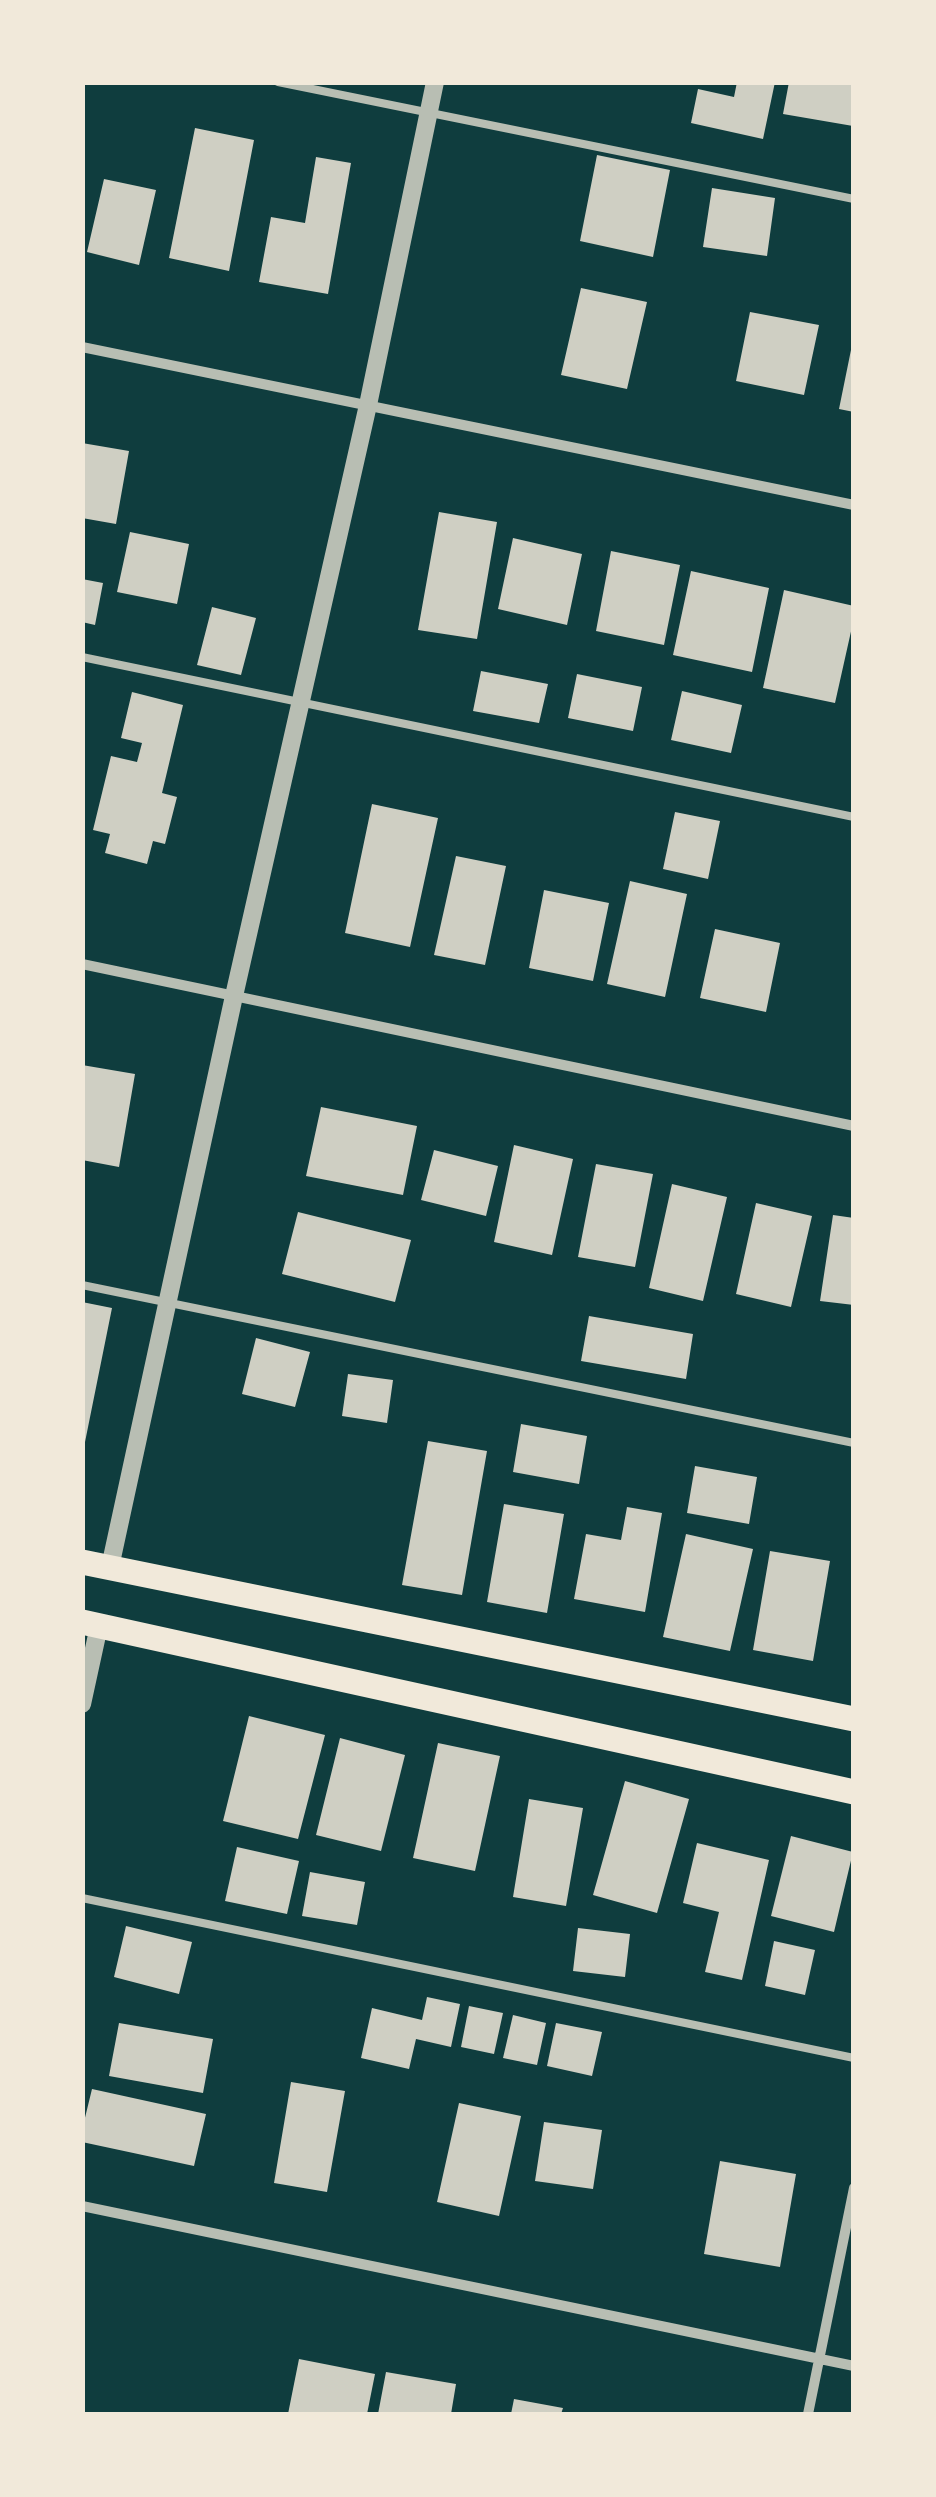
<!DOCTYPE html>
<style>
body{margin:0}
#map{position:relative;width:936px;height:2497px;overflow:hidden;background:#0f3d3e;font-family:"Fira Sans",sans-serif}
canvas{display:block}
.frame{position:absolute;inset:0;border:85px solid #f1e9da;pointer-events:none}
</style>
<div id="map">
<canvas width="936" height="2497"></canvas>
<div class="frame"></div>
</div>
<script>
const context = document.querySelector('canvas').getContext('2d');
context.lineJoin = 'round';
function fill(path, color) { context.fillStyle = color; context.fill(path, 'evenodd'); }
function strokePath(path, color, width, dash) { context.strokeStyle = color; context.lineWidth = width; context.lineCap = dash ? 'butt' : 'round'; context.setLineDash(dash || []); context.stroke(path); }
fill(new Path2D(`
 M 737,82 L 775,82 L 763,139 L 691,123 L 698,89 L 734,97 Z
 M 789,82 L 854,82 L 853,126 L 783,114 Z
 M 195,128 L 254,140 L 229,271 L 169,258 Z
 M 597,155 L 670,170 L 653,257 L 580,241 Z
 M 316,157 L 351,163 L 328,294 L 259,282 L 271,217 L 305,223 Z
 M 104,179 L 156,190 L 139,265 L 87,252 Z
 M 712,188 L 775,198 L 767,256 L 703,247 Z
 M 581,288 L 647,302 L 627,389 L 561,375 Z
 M 750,312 L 819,325 L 804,395 L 736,381 Z
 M 852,345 L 854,345 L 854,412 L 839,409 Z
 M 82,443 L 129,451 L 116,524 L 82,518 Z
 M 439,512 L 497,522 L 477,639 L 418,630 Z
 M 130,532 L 189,544 L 177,604 L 117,592 Z
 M 513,538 L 582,554 L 567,625 L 498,609 Z
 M 611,551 L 680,565 L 664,645 L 596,631 Z
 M 691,571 L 769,588 L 752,672 L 673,655 Z
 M 82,579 L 103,583 L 95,625 L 82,622 Z
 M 784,590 L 854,606 L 854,618 L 835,703 L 763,688 Z
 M 212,607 L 256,618 L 241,675 L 197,665 Z
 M 481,671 L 548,684 L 539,723 L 473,711 Z
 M 577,674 L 642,687 L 633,731 L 568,718 Z
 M 682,691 L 742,705 L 731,753 L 671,740 Z
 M 132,692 L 183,705 L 162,793 L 177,797 L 165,844 L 153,841 L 147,864 L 105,853 L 110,834 L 93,830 L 111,756 L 137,762 L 142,743 L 121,738 Z
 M 372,804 L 438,818 L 410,947 L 345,933 Z
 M 675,812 L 720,821 L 708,879 L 663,869 Z
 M 456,856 L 506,866 L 485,965 L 434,955 Z
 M 630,881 L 687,894 L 665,997 L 607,984 Z
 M 544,890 L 609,903 L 593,981 L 529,968 Z
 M 715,929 L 780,943 L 766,1012 L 700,998 Z
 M 82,1065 L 135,1074 L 119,1167 L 82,1160 Z
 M 321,1107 L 417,1126 L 403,1195 L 306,1176 Z
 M 514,1145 L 573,1159 L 552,1255 L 494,1242 Z
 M 434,1150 L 498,1166 L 486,1216 L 421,1200 Z
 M 596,1164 L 653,1174 L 635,1267 L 578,1257 Z
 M 672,1184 L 727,1197 L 703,1301 L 649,1288 Z
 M 756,1203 L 812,1216 L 791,1307 L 736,1294 Z
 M 298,1212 L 411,1240 L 395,1302 L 282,1274 Z
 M 833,1215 L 854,1218 L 854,1305 L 820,1301 Z
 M 82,1302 L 112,1308 L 84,1447 L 82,1446 Z
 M 589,1316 L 693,1334 L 686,1379 L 581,1361 Z
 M 256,1338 L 310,1352 L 295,1407 L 242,1394 Z
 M 348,1374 L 393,1380 L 387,1423 L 342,1416 Z
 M 521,1424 L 587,1436 L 579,1484 L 513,1472 Z
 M 428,1441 L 487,1451 L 462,1595 L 402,1585 Z
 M 695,1466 L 757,1477 L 749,1524 L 687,1513 Z
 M 504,1504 L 564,1514 L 547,1613 L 487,1602 Z
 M 627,1507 L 662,1513 L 645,1612 L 574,1599 L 586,1534 L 621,1540 Z
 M 686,1534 L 753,1549 L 730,1651 L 663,1637 Z
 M 770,1551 L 830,1561 L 813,1661 L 753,1650 Z
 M 249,1716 L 325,1735 L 298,1839 L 223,1821 Z
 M 340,1738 L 405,1755 L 381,1851 L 316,1835 Z
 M 438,1743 L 500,1756 L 475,1871 L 413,1858 Z
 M 625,1781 L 689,1799 L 657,1913 L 593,1895 Z
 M 529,1799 L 583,1808 L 566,1906 L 513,1897 Z
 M 791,1836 L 853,1852 L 834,1932 L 771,1916 Z
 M 697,1843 L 769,1860 L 742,1980 L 705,1972 L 719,1912 L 683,1903 Z
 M 237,1847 L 299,1861 L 287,1914 L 225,1901 Z
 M 310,1872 L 365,1882 L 357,1925 L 302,1916 Z
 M 126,1926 L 192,1942 L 179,1994 L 114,1977 Z
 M 578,1928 L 630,1934 L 625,1977 L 573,1971 Z
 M 774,1941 L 815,1950 L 805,1995 L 765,1986 Z
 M 427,1997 L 460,2004 L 451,2047 L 416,2039 L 409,2069 L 361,2058 L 372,2008 L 422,2020 Z
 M 469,2006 L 503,2013 L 494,2054 L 461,2047 Z
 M 513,2015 L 546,2023 L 537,2065 L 503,2058 Z
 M 119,2023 L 213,2039 L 203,2093 L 109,2076 Z
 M 556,2023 L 602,2032 L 592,2076 L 547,2066 Z
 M 291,2082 L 345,2091 L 327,2192 L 274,2183 Z
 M 92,2089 L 206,2114 L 194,2166 L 82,2142 L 82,2130 Z
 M 459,2103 L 521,2116 L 499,2216 L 437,2202 Z
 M 544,2122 L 602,2130 L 593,2189 L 535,2181 Z
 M 720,2161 L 796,2174 L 780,2267 L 704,2254 Z
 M 299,2359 L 375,2374 L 367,2414 L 288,2414 Z
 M 386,2372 L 456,2384 L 451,2414 L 378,2414 Z
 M 514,2399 L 563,2408 L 561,2414 L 511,2414 Z`), '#cfcfc3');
strokePath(new Path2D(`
 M 278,82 L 854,199
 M 82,657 L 854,817
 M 82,1285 L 854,1443
 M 82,1898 L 854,2058`), '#b8beb3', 8);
strokePath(new Path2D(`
 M 82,347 L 854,505
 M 82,964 L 854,1126
 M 82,2206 L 854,2366
 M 808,2414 L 854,2188`), '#b8beb3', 10);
strokePath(new Path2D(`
 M 110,1567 L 234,996 L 368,405 L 435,82
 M 82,1704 L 99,1626`), '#b8beb3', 18);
strokePath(new Path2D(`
 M 82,1562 L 854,1719
 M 82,1622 L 854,1792`), '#f1e9da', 25);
</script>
